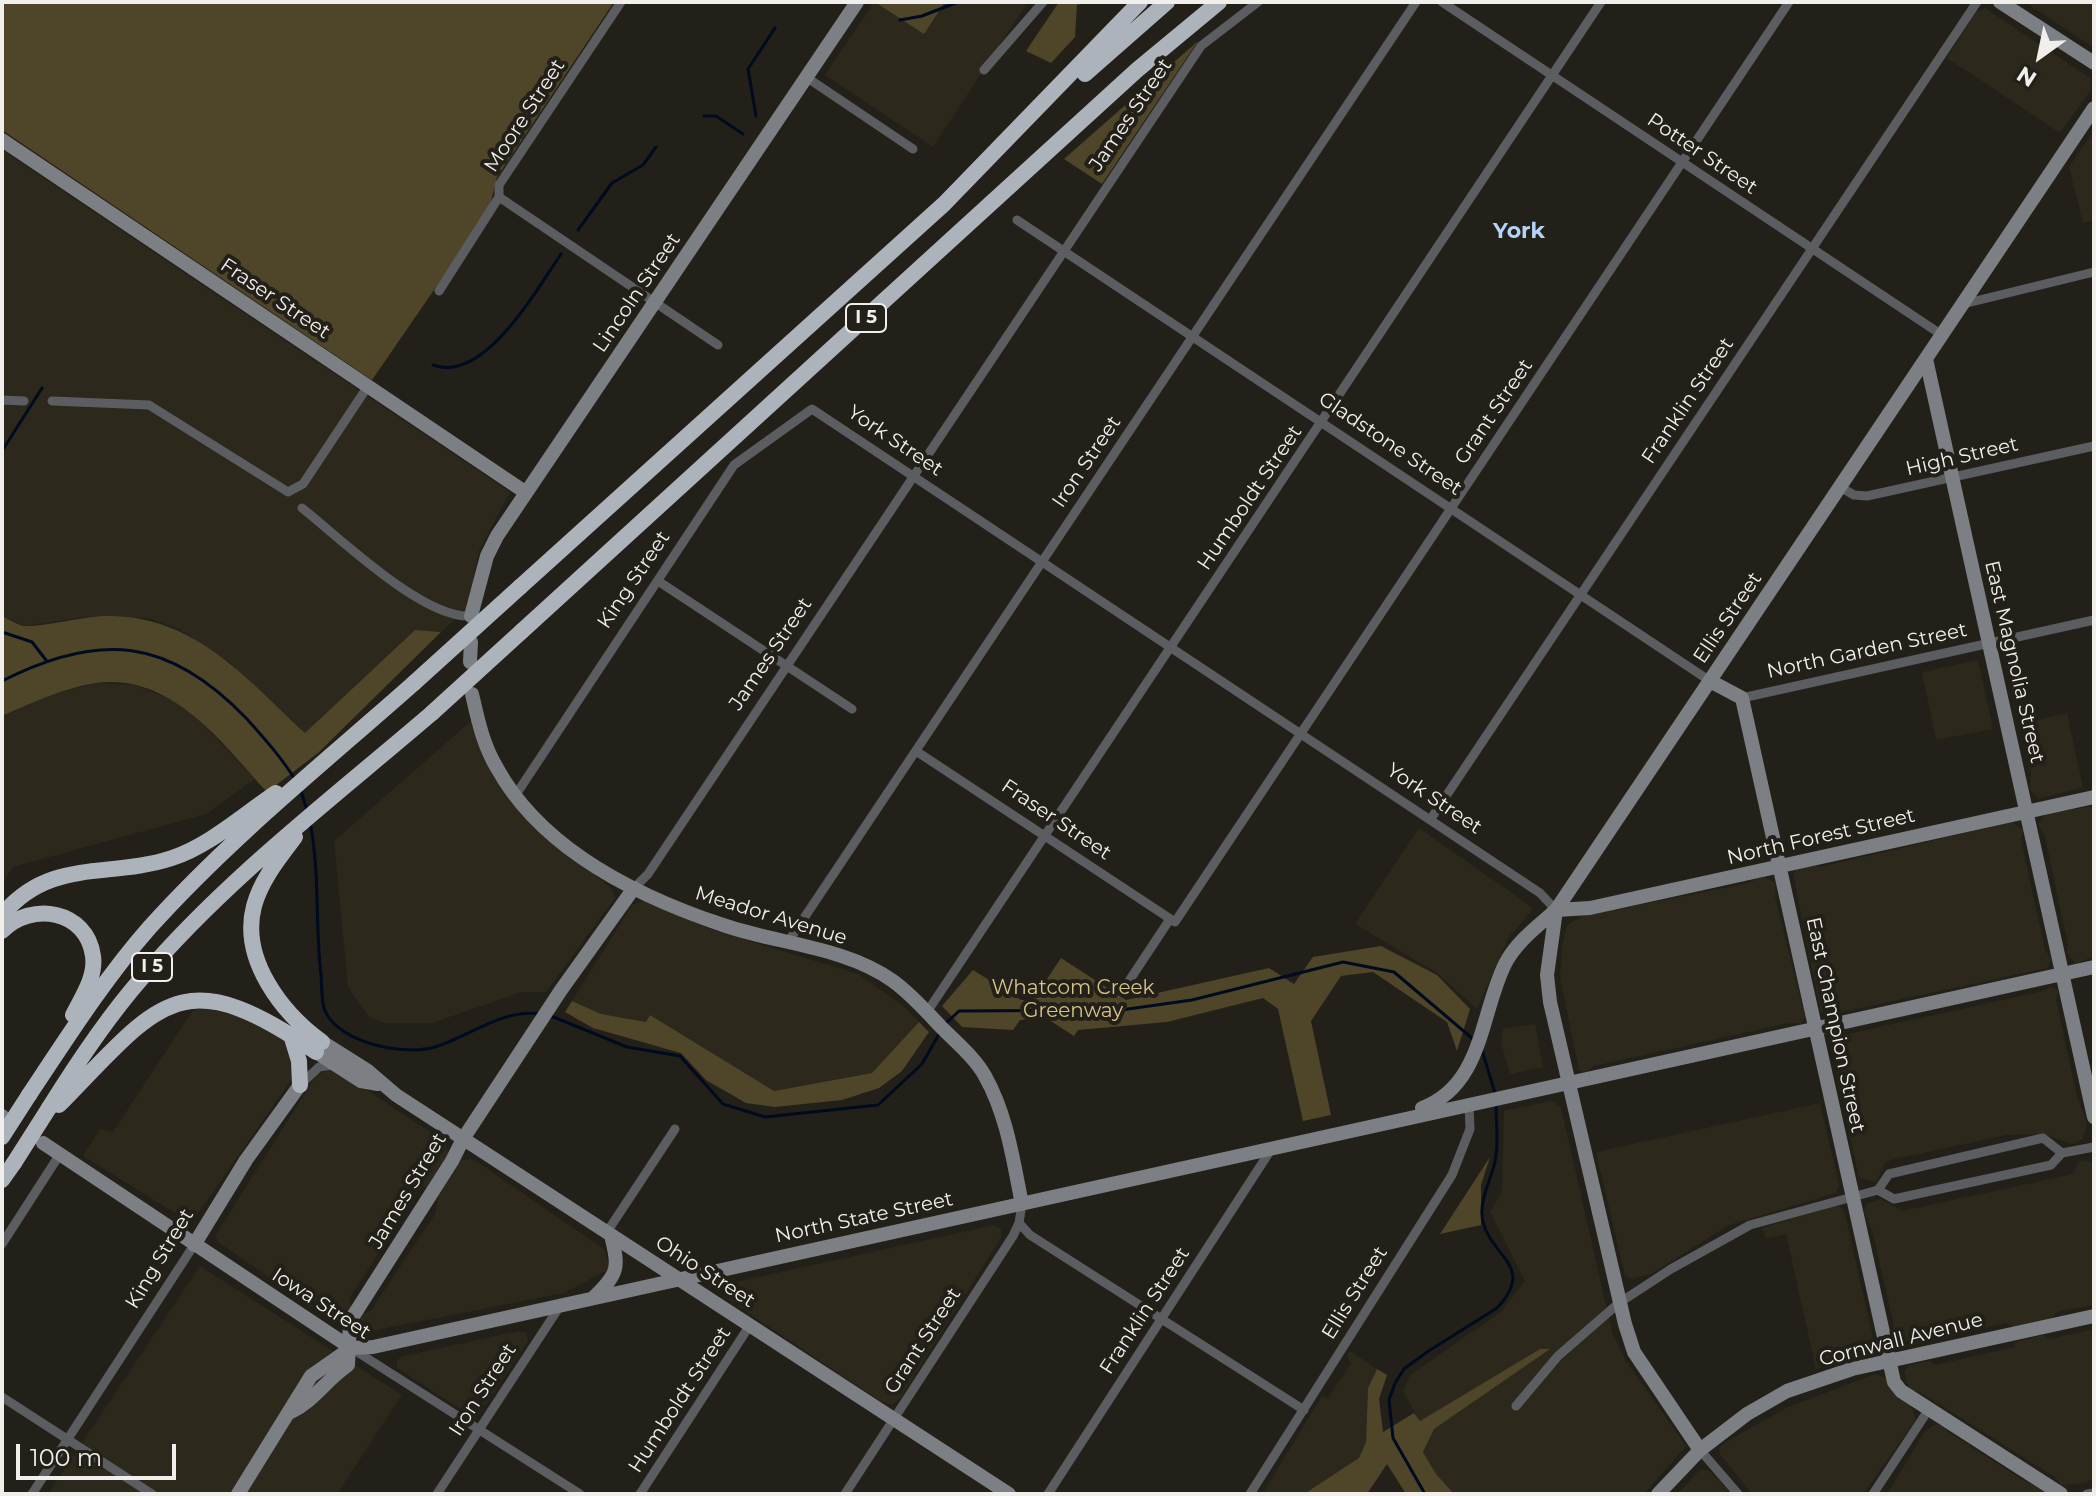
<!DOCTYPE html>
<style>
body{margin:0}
#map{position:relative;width:2096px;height:1496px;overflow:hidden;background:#232019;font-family:Montserrat,sans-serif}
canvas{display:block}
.frame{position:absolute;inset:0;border:4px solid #f1efeb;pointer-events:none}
.north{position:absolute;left:2000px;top:16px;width:80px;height:80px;-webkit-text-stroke:6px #232019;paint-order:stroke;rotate:213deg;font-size:22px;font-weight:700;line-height:32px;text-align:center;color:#f1efeb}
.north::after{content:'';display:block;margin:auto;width:28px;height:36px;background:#f1efeb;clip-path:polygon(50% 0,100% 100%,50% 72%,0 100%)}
.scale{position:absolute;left:16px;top:1444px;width:160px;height:36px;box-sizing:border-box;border:4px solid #f1efeb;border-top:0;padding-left:10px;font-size:24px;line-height:28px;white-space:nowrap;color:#f1efeb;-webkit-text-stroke:6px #232019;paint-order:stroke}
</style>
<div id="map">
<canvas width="2096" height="1496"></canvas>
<div class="frame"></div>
<div class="north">N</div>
<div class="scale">100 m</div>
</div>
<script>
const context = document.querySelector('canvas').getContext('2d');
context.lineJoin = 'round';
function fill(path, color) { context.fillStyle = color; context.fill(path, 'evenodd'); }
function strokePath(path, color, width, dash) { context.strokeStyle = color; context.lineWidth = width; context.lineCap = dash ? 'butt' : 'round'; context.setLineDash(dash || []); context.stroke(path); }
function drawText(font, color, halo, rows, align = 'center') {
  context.font = font + ' Montserrat,sans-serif'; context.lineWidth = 8; context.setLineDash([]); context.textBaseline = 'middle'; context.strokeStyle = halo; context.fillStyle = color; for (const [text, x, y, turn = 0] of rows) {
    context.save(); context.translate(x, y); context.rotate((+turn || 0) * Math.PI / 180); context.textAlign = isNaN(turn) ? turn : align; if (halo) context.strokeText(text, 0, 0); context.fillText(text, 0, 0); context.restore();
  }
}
fill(new Path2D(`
 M 874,2 L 1028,2 L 933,147 L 825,75 Z
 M 2025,2 L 2094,2 L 2094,48 Z
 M 1985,8 L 2090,78 L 2090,91 L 2060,133 L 1947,58 L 1976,12 Z
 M 2094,130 L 2094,220 L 2083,223 L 2069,167 Z
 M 2,150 L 510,492 L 479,551 L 469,606 L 441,632 L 415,630 L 305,733 L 229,662 L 179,629 L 148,618 L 85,617 L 24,626 L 2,616 Z
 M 1978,660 L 1993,729 L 1936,740 L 1922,672 Z
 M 96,683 L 135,685 L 173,700 L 195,716 L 255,779 L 206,814 L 13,867 L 2,884 L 2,716 L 54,694 Z
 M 2067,713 L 2083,787 L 2038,799 L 2030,790 L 2031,774 L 2020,724 Z
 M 471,721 L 483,757 L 526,818 L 612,889 L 615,898 L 546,992 L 522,992 L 432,1023 L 385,1023 L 369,1017 L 348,987 L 334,841 Z
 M 2094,806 L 2094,956 L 2076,964 L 2067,953 L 2068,945 L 2045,837 L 2038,824 L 2046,813 Z
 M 2012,822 L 2023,830 L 2021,840 L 2045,950 L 2051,959 L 2047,968 L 1842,1012 L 1831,1018 L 1821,1013 L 1793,873 L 1798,868 L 1814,865 L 1820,867 Z
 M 1419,828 L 1532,907 L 1531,912 L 1509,937 L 1477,1009 L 1437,973 L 1355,924 Z
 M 1763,876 L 1776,883 L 1775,897 L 1805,1017 L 1802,1023 L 1789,1023 L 1594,1066 L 1585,1072 L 1579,1070 L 1560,978 L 1562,947 L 1567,925 L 1583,916 L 1749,883 Z
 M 642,901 L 713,930 L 858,974 L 901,1004 L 919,1022 L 872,1073 L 774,1091 L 650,1015 L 646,1022 L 601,1014 L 572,1001 L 632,905 Z
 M 2051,986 L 2058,990 L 2056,1000 L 2077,1096 L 2087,1123 L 2083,1139 L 2072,1144 L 2044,1134 L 2006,1135 L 1886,1161 L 1876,1182 L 1859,1178 L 1829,1038 L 2043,991 Z
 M 195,1007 L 224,1008 L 290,1043 L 294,1076 L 199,1212 L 183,1218 L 83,1156 L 100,1129 L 113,1132 Z
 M 1535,1024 L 1543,1067 L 1510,1074 L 1501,1042 L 1503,1029 Z
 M 335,1069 L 444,1141 L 449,1154 L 427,1188 L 422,1185 L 349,1299 L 352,1308 L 338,1325 L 218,1242 L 215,1236 L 317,1074 Z
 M 1551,1101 L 1561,1107 L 1612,1332 L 1626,1361 L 1686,1446 L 1644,1494 L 1454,1494 L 1436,1474 L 1423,1452 L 1434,1429 L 1549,1349 L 1540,1349 L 1420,1421 L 1403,1391 L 1410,1375 L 1501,1312 L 1525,1281 L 1490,1212 L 1502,1192 L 1504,1111 Z
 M 1820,1103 L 1839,1185 L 1836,1193 L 1729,1225 L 1651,1274 L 1632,1279 L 1625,1276 L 1596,1152 Z
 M 473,1159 L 604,1249 L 610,1269 L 564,1293 L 361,1333 L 356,1319 L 361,1313 L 369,1313 L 435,1214 L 438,1196 L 461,1160 Z
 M 2088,1160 L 2094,1164 L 2094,1305 L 2057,1312 L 2051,1319 L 2013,1327 L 2006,1323 L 1899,1348 L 1872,1230 L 1864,1212 L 1866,1204 L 1881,1199 L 1902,1211 L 2073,1174 L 2079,1161 Z
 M 1838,1205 L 1844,1210 L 1875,1347 L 1867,1357 L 1863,1355 L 1816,1369 L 1786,1234 L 1766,1239 L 1762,1228 Z
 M 994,1225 L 1001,1229 L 1002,1236 L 899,1400 L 892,1404 L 880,1401 L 723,1296 L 724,1288 L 731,1283 Z
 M 200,1266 L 402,1395 L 337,1494 L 48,1494 Z
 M 2094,1329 L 2094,1478 L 2085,1483 L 2061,1485 L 2056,1478 L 1920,1392 L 1911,1390 L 1907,1383 L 1904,1372 L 1909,1365 L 1930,1361 L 1935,1365 L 2014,1347 L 2015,1342 L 2044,1335 L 2049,1339 Z
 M 519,1331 L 526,1333 L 528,1341 L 476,1419 L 397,1368 L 397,1360 L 403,1356 Z
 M 1350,1351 L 1377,1369 L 1368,1388 L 1366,1442 L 1359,1459 L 1304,1494 L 1262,1494 L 1322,1396 L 1327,1399 L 1351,1363 L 1347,1356 Z
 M 1875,1374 L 1884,1377 L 1911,1405 L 1916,1420 L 1863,1494 L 1752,1494 L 1720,1454 L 1719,1448 L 1726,1442 L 1786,1408 Z
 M 1936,1424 L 1946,1427 L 1947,1431 L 2018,1477 L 2050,1494 L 1887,1494 L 1925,1431 Z
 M 1701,1469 L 1710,1471 L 1731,1494 L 1677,1494 Z`), '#2c281b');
fill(new Path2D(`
 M 2,2 L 614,2 L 497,177 L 489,210 L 372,380 L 2,130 Z
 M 875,2 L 945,2 L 924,34 Z
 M 1059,2 L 1089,2 L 1077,5 L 1075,37 L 1051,63 L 1026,51 Z
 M 1198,41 L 1102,184 L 1064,159 Z
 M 2,616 C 8,619 18,625 24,626 C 40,627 83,617 104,616 C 193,614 244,676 305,733 L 415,630 L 441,632 L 318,753 L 267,792 C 222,743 172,673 96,683 C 63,688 32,703 2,716 Z
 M 1381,946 L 1437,975 L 1470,1009 L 1457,1051 L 1447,1022 L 1373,972 L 1341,976 L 1311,1021 L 1331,1115 L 1303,1121 L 1278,1009 L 1263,998 L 1167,1022 L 1078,1030 L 1074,1036 L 1046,1018 L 1020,1020 L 1013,1030 L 962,1027 L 942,1006 L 973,970 L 1021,1000 L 1033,1000 L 1061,958 L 1126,1000 L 1269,968 L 1294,984 L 1313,957 Z
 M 572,1001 L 601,1014 L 646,1022 L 650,1015 L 774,1091 L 872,1073 L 919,1022 L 929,1032 L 902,1071 L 879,1088 L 842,1100 L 775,1107 L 746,1103 L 706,1080 L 681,1053 L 593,1028 L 565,1012 Z
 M 1490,1157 L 1481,1185 L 1481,1225 L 1440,1234 Z
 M 1540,1349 L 1550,1349 L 1434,1429 L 1423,1452 L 1436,1474 L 1454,1494 L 1406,1494 L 1387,1464 L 1367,1494 L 1304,1494 L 1359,1458 L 1366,1442 L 1368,1388 L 1377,1369 L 1387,1375 L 1379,1399 L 1383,1432 L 1414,1413 L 1420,1421 Z`), '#4f4528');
strokePath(new Path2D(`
 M 900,20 L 922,16 L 958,2
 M 704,116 L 716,116 L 743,134
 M 756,116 L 748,69 L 775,28
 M 578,230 L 612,183 L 643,165 L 656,147
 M 433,365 C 484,384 537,289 561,254
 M 2,451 L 42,388
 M 2,632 L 32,642 L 46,660
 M 2,681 C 100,631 169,638 246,718 C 264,738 282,758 296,781
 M 301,791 L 307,810
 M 310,822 C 320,872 315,924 321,975 C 322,986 321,1001 325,1011 C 340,1044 405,1056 435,1047 C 468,1037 504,1008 540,1014
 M 551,1016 L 627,1047 L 680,1056 L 723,1104 L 765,1117 L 878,1105 L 922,1064 L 939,1034
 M 945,1024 L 959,1011 L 1121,1010 L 1192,1000 L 1343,962 L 1394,972 L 1473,1039
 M 1481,1047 L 1495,1093
 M 1425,1494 L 1393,1438 L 1389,1400 L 1395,1383 L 1404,1369 L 1427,1352 L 1497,1308 C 1536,1266 1492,1258 1483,1222 C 1478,1201 1491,1181 1495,1161 C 1499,1143 1496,1123 1496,1105`), '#000b20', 3);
strokePath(new Path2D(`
 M 1442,2 L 1942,335
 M 984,70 L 1043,2
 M 806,77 L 913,149
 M 499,197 L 718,345
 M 1017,220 L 1710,681
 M 439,291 L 499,197 L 499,185 L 621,2
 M 1963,304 L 2094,272
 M 2,400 L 24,401
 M 52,401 L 149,405 L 288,492 L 303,484 L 368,386
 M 1840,487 L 1854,495 L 1867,496 L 2094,446
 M 302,508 C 340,538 423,619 471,616
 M 658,581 L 852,709
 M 1742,698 L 2094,620
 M 916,751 L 1175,922 L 1789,2
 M 515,796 L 734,465 L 812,409 L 1540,893 L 1556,910
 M 1430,820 L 1977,2
 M 634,888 L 648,874 L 1201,46 L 1258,2
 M 788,942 L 1416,2
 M 1121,993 L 1170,919
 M 927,1012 L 1601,2
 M 300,1085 L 319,1067 L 333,1065
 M 1878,1190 L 1889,1174 L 2043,1138 L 2062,1153
 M 1019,1223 L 1030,1235 L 1304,1410
 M 607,1232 L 675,1129
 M 2,1244 L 60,1154
 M 351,1348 L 580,1494
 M 2,1397 L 152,1494
 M 1516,1406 L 1558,1356 L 1619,1303 L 1671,1269 L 1750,1225 L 1878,1190 L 1894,1199 L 2051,1165 L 2062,1153 L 2094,1147
 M 1700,1450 L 1738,1494
 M 32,1494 L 194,1245
 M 437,1494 L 560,1306
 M 640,1494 L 750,1325
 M 845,1494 L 1013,1236 L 1019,1223 L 1022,1204
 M 1048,1494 L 1272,1148
 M 1250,1494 L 1452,1175 L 1470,1129 L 1469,1105
 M 1873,1494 L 1929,1409
 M 2087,1494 L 2094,1493`), '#5b5d60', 9);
strokePath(new Path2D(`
 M 2000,2 L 2094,63
 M 2,140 L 525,492
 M 1926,359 L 2094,1117
 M 471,616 L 487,556 L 497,536 L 857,2
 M 470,662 L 471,642
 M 1710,681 L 1742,698 L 1894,1382 L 1901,1391 L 2061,1494
 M 472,694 C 478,720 483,745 497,768 C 542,850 641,898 726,926 C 780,944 845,947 893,981 C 911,994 926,1011 941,1027 C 956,1042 975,1058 985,1076 C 1007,1115 1013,1160 1022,1204
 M 1556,910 L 1547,975 L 1550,1002 L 1625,1324 L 1634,1352 L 1700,1450
 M 1556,910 L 1590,908 L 2094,797
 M 322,1042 L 368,1071 L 396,1095 L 1009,1494
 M 316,1052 L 361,1081 L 378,1084
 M 1422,1108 C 1483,1085 1480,1015 1505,964 C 1516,942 1538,926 1556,910 L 2094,108
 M 2,1116 L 4,1118
 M 43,1143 L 351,1348
 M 194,1245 L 246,1160 L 300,1085
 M 594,1297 C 619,1273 619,1268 611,1235
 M 291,1412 C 314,1401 326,1380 348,1365 L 350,1321 L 452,1161 L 463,1139 L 561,990 L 634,888
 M 238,1494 L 311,1376 L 351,1348 L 373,1347 L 2094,967
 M 1658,1494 L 1700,1450 L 1747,1414 L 1787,1391 L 1852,1369 L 2094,1316`), '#7c8085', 14);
strokePath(new Path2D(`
 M 1085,74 L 1167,2
 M 520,587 L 944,204 L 1140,2
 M 522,631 L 1137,70 L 1219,2
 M 295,837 C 279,858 261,880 254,906 C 240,959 282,1013 322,1042
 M 2,915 C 51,857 108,879 172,858 C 209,846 243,815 276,793
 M 2,931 C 31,901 87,910 93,956 C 96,977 82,997 73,1015
 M 291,1035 L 299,1061 L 300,1085
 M 29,1095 C 67,1038 105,978 150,927 C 230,838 325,762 414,683
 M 59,1105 C 159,1003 180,958 316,1052
 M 49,1108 C 77,1063 106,1019 141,979 C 226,879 333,798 432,713
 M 2,1180 L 14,1163`), '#acb3ba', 16);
strokePath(new Path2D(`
 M 414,683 L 520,587
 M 432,713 L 522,631
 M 2,1137 L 29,1095
 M 14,1163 L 49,1108`), '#acb3ba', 16);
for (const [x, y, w] of [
 [866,318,40],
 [152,967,40]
]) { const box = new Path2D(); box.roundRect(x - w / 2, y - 14, w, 28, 6); context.fillStyle = '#232019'; context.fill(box); strokePath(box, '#f1efeb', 2); }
drawText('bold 18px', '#f1efeb', null, [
 ["I 5",866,318],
 ["I 5",152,967]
]);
drawText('20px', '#f1efeb', '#232019', [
 ["James Street",1131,115,-56],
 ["Moore Street",525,116,-57],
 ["Potter Street",1702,154,34],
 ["Lincoln Street",637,293,-56],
 ["Fraser Street",275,299,34],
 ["Franklin Street",1688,401,-56],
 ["Grant Street",1494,412,-56],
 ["York Street",895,441,34],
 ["Gladstone Street",1390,444,34],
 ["High Street",1962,457,-13],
 ["Iron Street",1087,462,-56],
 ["Humboldt Street",1250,498,-56],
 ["King Street",634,580,-56],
 ["Ellis Street",1728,618,-56],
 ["North Garden Street",1867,651,-12],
 ["James Street",771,654,-56],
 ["East Magnolia Street",2014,662,77],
 ["York Street",1434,799,34],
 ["Fraser Street",1056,820,34],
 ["North Forest Street",1821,837,-13],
 ["Meador Avenue",771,916,17],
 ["East Champion Street",1835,1025,78],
 ["James Street",408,1191,-59],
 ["North State Street",864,1218,-12],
 ["King Street",160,1259,-59],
 ["Ohio Street",705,1272,33],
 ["Ellis Street",1355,1293,-58],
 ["Iowa Street",321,1304,33],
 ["Franklin Street",1145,1311,-57],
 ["Cornwall Avenue",1901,1340,-14],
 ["Grant Street",923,1341,-57],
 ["Iron Street",483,1390,-57],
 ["Humboldt Street",680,1400,-57]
]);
drawText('20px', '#d6c388', '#232019', [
 ["Whatcom Creek",1073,988],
 ["Greenway",1073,1011]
]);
drawText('bold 22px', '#b5d3f7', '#232019', [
 ["York",1519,232]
]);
</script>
